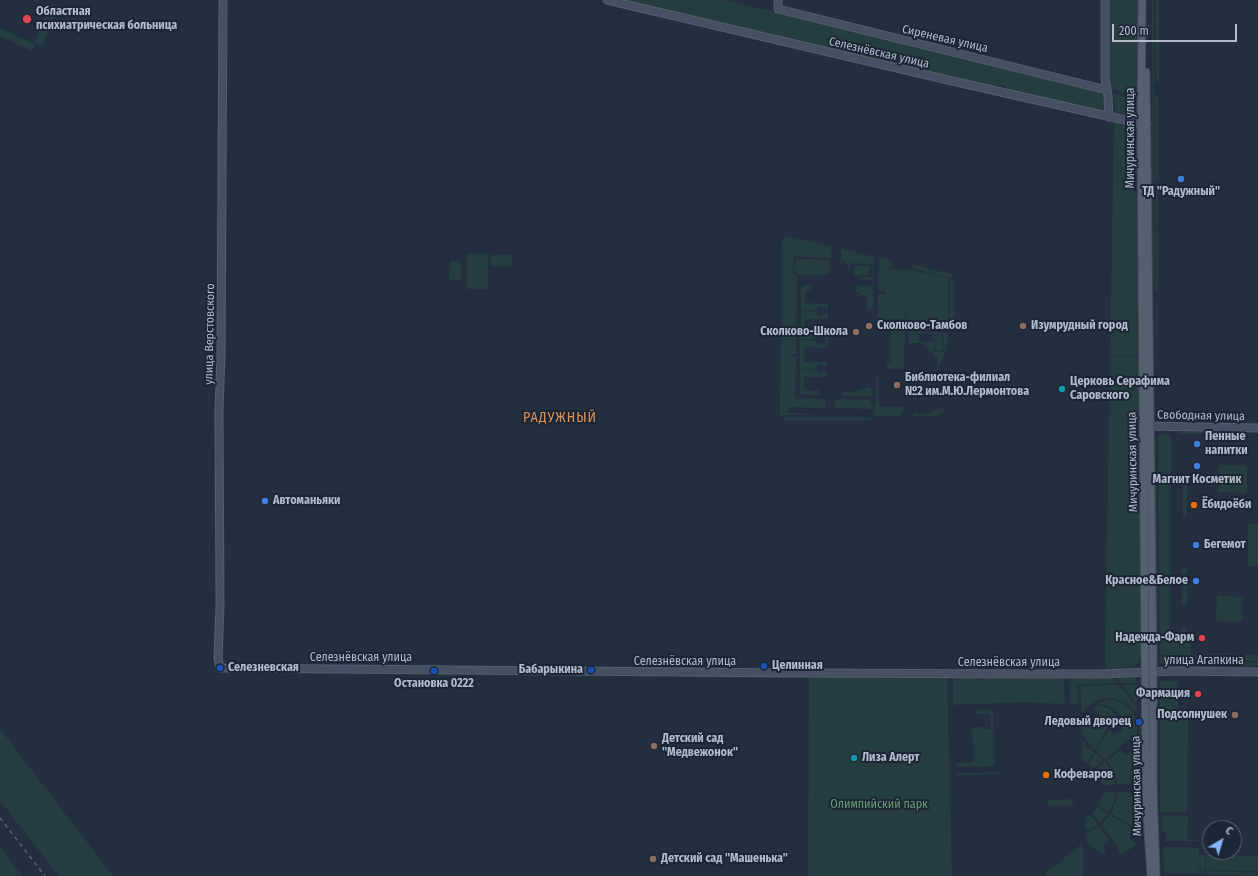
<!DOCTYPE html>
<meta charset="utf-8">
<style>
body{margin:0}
#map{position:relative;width:1258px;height:876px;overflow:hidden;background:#232f3f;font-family:"Fira Sans Condensed",sans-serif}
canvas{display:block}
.north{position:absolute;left:1202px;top:820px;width:40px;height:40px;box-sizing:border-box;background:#1c2634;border:1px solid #586270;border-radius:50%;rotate:38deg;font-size:11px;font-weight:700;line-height:16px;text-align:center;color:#b3bcca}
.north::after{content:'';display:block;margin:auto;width:14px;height:18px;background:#86b5fd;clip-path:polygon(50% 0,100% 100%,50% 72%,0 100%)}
.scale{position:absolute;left:1112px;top:24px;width:125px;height:18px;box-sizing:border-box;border:2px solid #b3bcca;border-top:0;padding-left:5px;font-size:12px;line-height:14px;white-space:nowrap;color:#b3bcca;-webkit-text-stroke:3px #1c2634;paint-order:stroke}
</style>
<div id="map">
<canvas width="1258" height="876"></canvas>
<div class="north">С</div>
<div class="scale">200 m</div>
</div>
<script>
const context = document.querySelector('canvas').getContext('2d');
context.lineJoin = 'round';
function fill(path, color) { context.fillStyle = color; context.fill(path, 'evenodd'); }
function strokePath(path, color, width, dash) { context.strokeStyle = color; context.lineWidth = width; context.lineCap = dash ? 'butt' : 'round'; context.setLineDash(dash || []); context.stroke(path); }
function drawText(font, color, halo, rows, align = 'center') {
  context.font = font + ' "Fira Sans Condensed",sans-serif'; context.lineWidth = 4; context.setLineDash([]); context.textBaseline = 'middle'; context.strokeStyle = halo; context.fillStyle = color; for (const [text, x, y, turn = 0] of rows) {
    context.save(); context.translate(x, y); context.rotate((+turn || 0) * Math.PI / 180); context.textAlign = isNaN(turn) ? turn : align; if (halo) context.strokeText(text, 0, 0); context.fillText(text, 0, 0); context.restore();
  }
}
fill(new Path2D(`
 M 625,0 L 725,0 L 1105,92 L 1104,113 L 1008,91 L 1006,86 L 998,85 L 995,87 Z
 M 1108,0 L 1139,0 L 1138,96 L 1111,89 L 1107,79 Z
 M 1152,0 L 1154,0 L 1155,291 L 1153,282 Z
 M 1156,0 L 1159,0 L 1159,82 L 1156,82 Z
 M 49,3 L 58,6 L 42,46 L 35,42 Z
 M 0,28 L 35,44 L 32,51 L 0,36 Z
 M 1114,94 L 1138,100 C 1138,121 1132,118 1115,115 Z
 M 1155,96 L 1158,96 L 1158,181 L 1156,181 Z
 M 1116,122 C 1122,124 1129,124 1133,129 C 1142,138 1138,166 1136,178 L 1133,178 L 1132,191 L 1136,192 L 1138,204 L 1139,356 L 1110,356 L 1114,125 L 1114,123 Z
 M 1156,190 L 1158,190 L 1158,292 L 1156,292 Z
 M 786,236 L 832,246 L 831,258 L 794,256 L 793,273 L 797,276 L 796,354 L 790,354 L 790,356 L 796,356 L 795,399 L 825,399 L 825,408 L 788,407 L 788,413 L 830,415 L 780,415 L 782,239 Z
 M 841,248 L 874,257 L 875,262 L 874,261 L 873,280 L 862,280 L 862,278 L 873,277 L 872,264 L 851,263 L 850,268 L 848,268 L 846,262 L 841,260 Z
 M 467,253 L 488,254 L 488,289 L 467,289 Z
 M 512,254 L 512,266 L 491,267 L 491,255 Z
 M 882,258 L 892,261 L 892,268 L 887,268 L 887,269 L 911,270 L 948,278 L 948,321 L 921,320 L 921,319 L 920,320 L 906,320 L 908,317 L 906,317 L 906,305 L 905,319 L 878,319 L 878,294 L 886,294 L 886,291 L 878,291 L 879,260 Z
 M 797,259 L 827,260 L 830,263 L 829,273 L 825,275 L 798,275 C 793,271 793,263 797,259 Z
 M 450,261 L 461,261 L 461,280 L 449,280 Z
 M 914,265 L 951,274 L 954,279 L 912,268 Z
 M 854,266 L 869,266 L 869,275 L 854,275 Z
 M 950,279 L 955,281 L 954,328 L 952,330 L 949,330 Z
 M 803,285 L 811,285 L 811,290 L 806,290 L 805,303 L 828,304 L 828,310 L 821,306 L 818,307 L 816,310 L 801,310 L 801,287 Z
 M 857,285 L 873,286 L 873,309 L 867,309 L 867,295 L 860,295 L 860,292 L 856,292 Z
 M 1156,305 L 1158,305 L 1158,371 L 1157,372 Z
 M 801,311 L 816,312 L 818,315 L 821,316 L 828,312 L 828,319 L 805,319 L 805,332 L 828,333 L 828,348 L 805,347 L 804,362 L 827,362 L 827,368 L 820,364 L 817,365 L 815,369 L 800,369 L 800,340 L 816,341 L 818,344 L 821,345 L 825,343 L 826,340 L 824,337 L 821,335 L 817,336 L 816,339 L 800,339 Z
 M 885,320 L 905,321 L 904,369 L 890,369 L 887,368 L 887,363 L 891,362 L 890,322 L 885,322 Z
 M 906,321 L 948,322 L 947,330 L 906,328 Z
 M 911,331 L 947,333 L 947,350 L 939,366 L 937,364 L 937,358 L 933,354 L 935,352 L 943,352 L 944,335 L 934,335 L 934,351 L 932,353 L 921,343 L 909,343 L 909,332 ZM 919,333 L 933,333 L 933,342 L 919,341 Z
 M 935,336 L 943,336 L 942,351 L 935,351 Z
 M 1110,357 L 1139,357 L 1140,407 L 1134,425 L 1140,444 L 1141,654 C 1140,660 1138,666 1131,667 L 1109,668 L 1106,667 L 1105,663 Z
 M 800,370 L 815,370 L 820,374 L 827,370 L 827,377 L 804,377 L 804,390 L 810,391 L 820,390 L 820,395 L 800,394 Z
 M 879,373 L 880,373 L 878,377 L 879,406 L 905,407 L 905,409 L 900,413 L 902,416 L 875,416 L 875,406 L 876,406 L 877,376 Z
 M 866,388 L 871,388 L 872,396 L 844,396 L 841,391 L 850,392 L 857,391 L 860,389 L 866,389 Z
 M 835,399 L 870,400 L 873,409 L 835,408 Z
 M 942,408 L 945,412 L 935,416 L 912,416 L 915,411 L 917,414 C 928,414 932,411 942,408 Z
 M 781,417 L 873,417 L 871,420 L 785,420 Z
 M 1178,432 L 1243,432 L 1243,434 L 1178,434 Z
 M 1158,435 L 1171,435 L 1171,482 L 1175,482 L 1175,485 L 1171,485 L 1170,639 L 1181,640 L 1181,628 L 1186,628 L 1186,640 L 1191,641 L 1191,639 L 1191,654 L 1258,655 L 1258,661 L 1165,659 L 1164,661 L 1258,663 L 1258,666 L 1165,666 L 1160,663 Z
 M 1156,438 L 1158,661 L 1155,653 L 1154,443 Z
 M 1219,465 L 1247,466 L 1247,493 L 1218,492 Z
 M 1183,482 L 1187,482 L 1187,516 L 1183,516 Z
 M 1248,524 L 1258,524 L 1258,566 L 1248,566 Z
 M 1182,567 L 1187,567 L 1187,606 L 1183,605 L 1182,603 Z
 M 1217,596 L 1243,597 L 1242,621 L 1216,621 Z
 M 1112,676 L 1117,683 L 1078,684 L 1077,681 L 1078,705 L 1071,704 L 1070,703 L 1069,679 Z
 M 1114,676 L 1132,676 L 1137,679 L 1137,683 L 1120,683 Z
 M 809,677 L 947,678 L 952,876 L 808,876 Z
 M 966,677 C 977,680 984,680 994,677 L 1061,677 L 1064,680 L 1065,701 L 1062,704 L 1026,702 L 955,705 L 953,703 L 953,679 L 954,678 Z
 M 1158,681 L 1158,810 L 1156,792 L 1155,688 Z
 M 1160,681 L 1179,681 L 1178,719 L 1188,719 L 1187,812 L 1160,812 Z
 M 1119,685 L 1137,707 L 1137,714 C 1128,700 1108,693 1093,703 C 1088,706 1085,710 1082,714 L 1080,686 Z
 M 1122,685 L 1137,685 L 1137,704 Z
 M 1113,700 C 1124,702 1133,709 1137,720 L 1137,741 L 1136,744 L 1133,740 L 1126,740 L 1121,746 L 1106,759 L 1096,751 L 1110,729 L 1113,734 L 1119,733 L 1123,729 C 1127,712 1108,702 1094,705 L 1105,701 Z
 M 1102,706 L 1112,710 L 1120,719 L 1116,719 L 1111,722 L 1095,750 C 1085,742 1076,726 1085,714 L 1085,720 L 1088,722 C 1099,725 1105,710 1090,708 Z
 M 993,709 L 995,764 L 994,766 L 956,767 L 956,763 L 974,762 L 972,727 L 983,727 L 983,729 L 991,729 L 990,714 L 978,714 L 976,713 L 976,710 Z
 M 1139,727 L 1141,727 L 1143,739 L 1144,834 L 1140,830 Z
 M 0,729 L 113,876 L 59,876 L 0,801 Z
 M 1082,739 L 1087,747 L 1094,752 L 1087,763 L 1083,761 Z
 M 1137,746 L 1137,769 L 1133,776 L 1130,784 L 1117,784 L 1115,773 L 1107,761 L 1121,750 L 1124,754 L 1129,754 Z
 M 1095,753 L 1104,760 L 1094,768 L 1089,764 Z
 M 1105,762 L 1111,771 L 1115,785 L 1102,785 L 1100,778 L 1096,770 Z
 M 1001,772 L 1001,774 L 957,776 L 956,773 Z
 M 1112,792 L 1115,792 L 1114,802 L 1109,812 L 1099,806 L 1103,793 Z
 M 1118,792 L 1130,792 L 1133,799 L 1137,804 L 1138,829 L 1135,828 L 1111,813 L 1116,801 Z
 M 1074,799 L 1072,805 L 1048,806 L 1048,800 Z
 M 1098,807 L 1108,814 L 1100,823 L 1092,813 Z
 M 1090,815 L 1098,825 L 1085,831 L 1085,818 Z
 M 1110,815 L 1133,829 L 1130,833 C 1129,838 1132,842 1137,844 C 1131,849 1125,853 1118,854 C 1121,845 1107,833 1101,825 Z
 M 1161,816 L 1188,816 L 1187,840 L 1199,840 L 1199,841 L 1166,841 L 1166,832 L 1163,831 Z
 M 1099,826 L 1111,842 L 1107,843 C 1103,846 1104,850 1107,854 L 1094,849 L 1086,841 L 1086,833 Z
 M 1083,843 L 1083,876 L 1042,876 Z
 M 0,847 L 22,876 L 0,876 Z
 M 1163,847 L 1199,848 L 1199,855 L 1205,855 L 1205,870 L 1197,869 L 1197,871 L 1205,871 L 1205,874 L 1164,873 Z
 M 1206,855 L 1258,856 L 1258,871 L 1206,870 Z
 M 1206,871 L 1258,873 L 1258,876 L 1206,874 Z`), '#253d40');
const secondary = new Path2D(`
 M 223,0 L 221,354 L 219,411 L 220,606 L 218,658 L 220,668 L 796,673 L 1026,674 L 1101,674 L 1175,671 L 1258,672
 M 607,0 L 961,83 L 1147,125
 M 778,0 L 778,9 L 1107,90
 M 1105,0 L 1105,79 L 1108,95 L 1109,117
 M 1144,426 L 1258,428`);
const primary = new Path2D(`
 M 1142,0 L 1141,140 L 1146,787 L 1147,814 L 1151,876
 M 1146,72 L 1153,671 L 1153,787 L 1156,876`);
strokePath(secondary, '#555f6d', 9);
strokePath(primary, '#404a58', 9);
strokePath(secondary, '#455062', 7);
strokePath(primary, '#55606f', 7);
strokePath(new Path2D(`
 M 0,818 L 45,876`), '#596576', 1.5, [4, 4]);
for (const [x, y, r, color] of [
 [27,19,5,"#e0444e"],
 [1181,179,4,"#3f7fe0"],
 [869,326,4,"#8d6e63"],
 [1023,326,4,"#8d6e63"],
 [856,332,4,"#8d6e63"],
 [897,385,4,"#8d6e63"],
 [1062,389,4,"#0f9aa8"],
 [1197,444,4,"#3f7fe0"],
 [1197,466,4,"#3f7fe0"],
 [265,501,4,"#3f7fe0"],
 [1194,505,4,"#e8710a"],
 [1196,545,4,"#3f7fe0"],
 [1196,581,4,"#3f7fe0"],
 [1202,638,4,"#e0444e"],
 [764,666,4,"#1a4fb4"],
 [220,668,4,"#1a4fb4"],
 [591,670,4,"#1a4fb4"],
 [434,671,4,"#1a4fb4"],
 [1198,694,4,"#e0444e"],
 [1235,715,4,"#8d6e63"],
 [1139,722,4,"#1a4fb4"],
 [654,746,4,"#8d6e63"],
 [854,758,4,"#0f9aa8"],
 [1046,775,4,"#e8710a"],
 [653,859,4,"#8d6e63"]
]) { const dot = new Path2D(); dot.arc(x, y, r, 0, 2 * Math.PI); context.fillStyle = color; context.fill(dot); strokePath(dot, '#1c2634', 1.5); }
drawText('bold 12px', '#b3bcca', '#1c2634', [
 ["Областная",36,12],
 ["психиатрическая больница",36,26],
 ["ТД \"Радужный\"",1181,192,"center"],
 ["Сколково-Тамбов",877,326],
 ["Изумрудный город",1031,326],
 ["Сколково-Школа",848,332,"right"],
 ["Библиотека-филиал",905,378],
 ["№2 им.М.Ю.Лермонтова",905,392],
 ["Церковь Серафима",1070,382],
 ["Саровского",1070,396],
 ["Пенные",1205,437],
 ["напитки",1205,451],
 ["Магнит Косметик",1197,480,"center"],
 ["Автоманьяки",273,501],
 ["Ёбидоёби",1202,505],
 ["Бегемот",1204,545],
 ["Красное&Белое",1188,581,"right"],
 ["Надежда-Фарм",1194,638,"right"],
 ["Целинная",772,666],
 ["Селезневская",228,668],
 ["Бабарыкина",583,670,"right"],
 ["Остановка 0222",434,684,"center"],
 ["Фармация",1190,694,"right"],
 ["Подсолнушек",1227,715,"right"],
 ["Ледовый дворец",1131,722,"right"],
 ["Детский сад",662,739],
 ["\"Медвежонок\"",662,753],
 ["Лиза Алерт",862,758],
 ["Кофеваров",1054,775],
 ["Детский сад \"Машенька\"",661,859]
], 'left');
drawText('12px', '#b3bcca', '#1c2634', [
 ["Сиреневая улица",945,39,13],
 ["Селезнёвская улица",879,53,13],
 ["Мичуринская улица",1131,138,-90],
 ["улица Верстовского",210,334,-89],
 ["Свободная улица",1201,416,1],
 ["Мичуринская улица",1133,462,-91],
 ["Селезнёвская улица",361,658],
 ["улица Агапкина",1204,661],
 ["Селезнёвская улица",685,662],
 ["Селезнёвская улица",1009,663],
 ["Мичуринская улица",1137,786,-91]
]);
drawText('12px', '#699c74', '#1c2634', [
 ["Олимпийский парк",879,805]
]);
context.letterSpacing = '1px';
drawText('14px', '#da925e', '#1c2634', [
 ["РАДУЖНЫЙ",560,418]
]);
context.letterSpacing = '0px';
</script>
